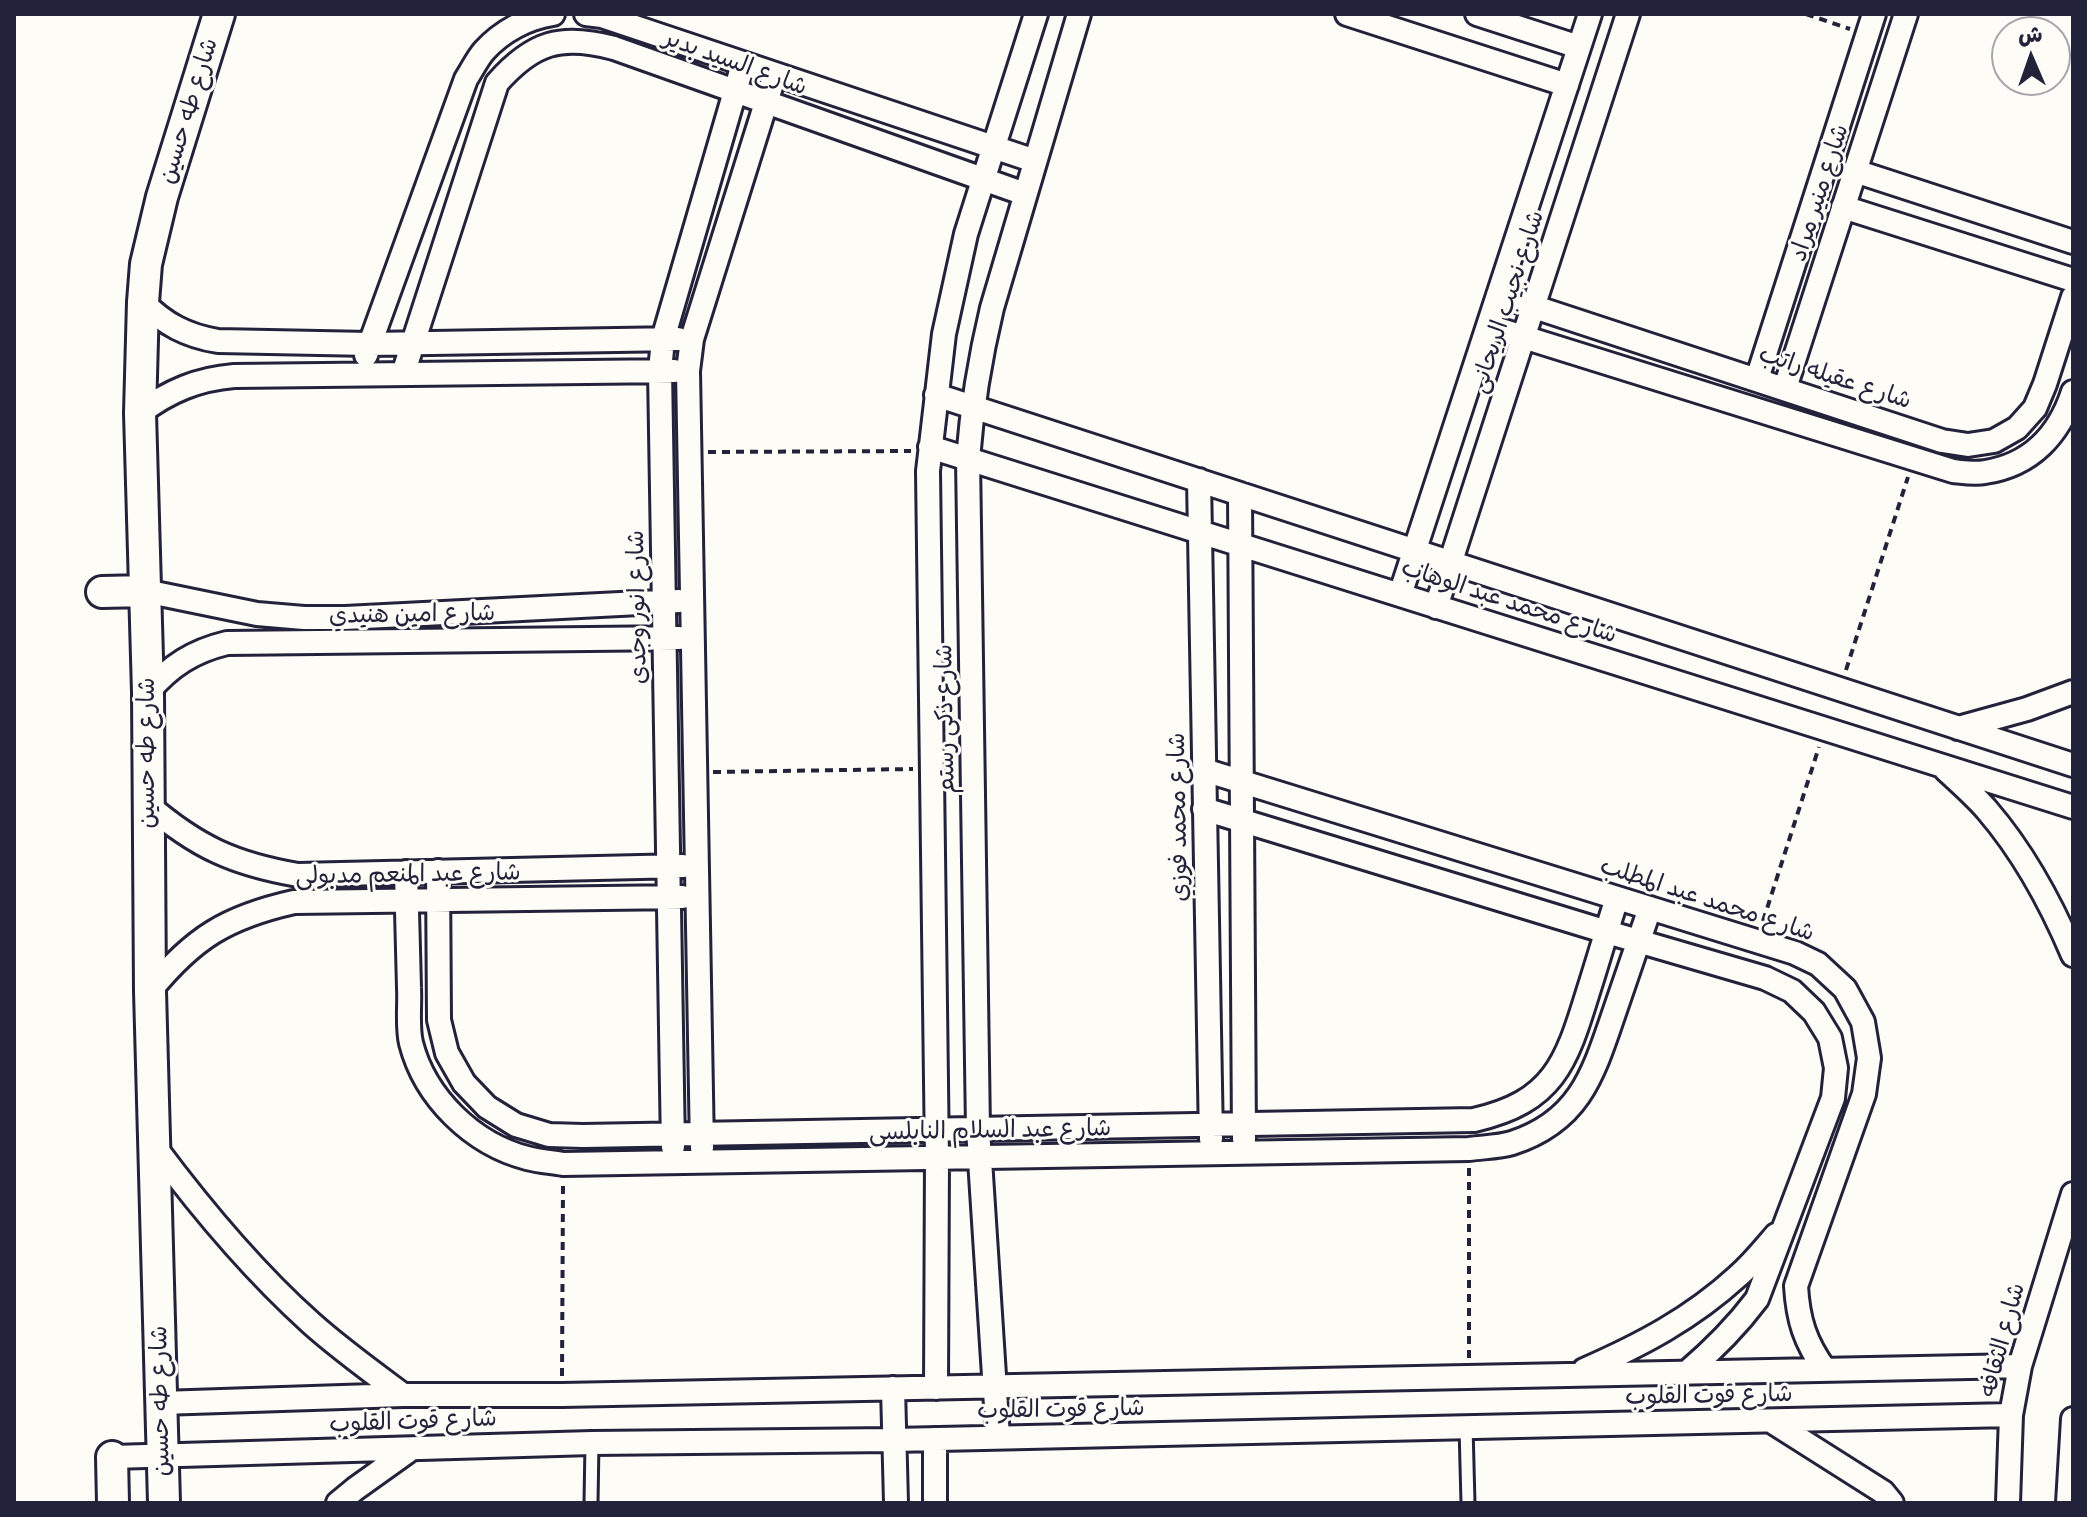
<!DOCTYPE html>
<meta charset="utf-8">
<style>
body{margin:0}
#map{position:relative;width:2087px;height:1517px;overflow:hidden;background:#fdfcf7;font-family:"Patrick Hand","Playpen Sans Arabic",sans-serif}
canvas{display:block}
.frame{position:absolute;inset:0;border:16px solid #22223b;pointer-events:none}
.north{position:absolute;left:1991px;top:16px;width:80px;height:80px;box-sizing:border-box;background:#fdfcf7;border:2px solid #a5a5ac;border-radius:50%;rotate:358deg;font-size:22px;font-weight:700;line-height:32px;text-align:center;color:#22223b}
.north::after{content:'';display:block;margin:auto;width:28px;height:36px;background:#22223b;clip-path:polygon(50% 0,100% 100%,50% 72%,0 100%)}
</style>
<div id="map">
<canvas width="2087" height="1517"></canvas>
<div class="frame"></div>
<div class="north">ش</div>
</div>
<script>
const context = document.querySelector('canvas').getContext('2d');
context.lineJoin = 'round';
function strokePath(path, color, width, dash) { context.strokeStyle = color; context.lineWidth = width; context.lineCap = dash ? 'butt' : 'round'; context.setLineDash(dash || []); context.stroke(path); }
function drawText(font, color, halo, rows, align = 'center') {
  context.font = font + ' "Patrick Hand","Playpen Sans Arabic",sans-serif'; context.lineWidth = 6; context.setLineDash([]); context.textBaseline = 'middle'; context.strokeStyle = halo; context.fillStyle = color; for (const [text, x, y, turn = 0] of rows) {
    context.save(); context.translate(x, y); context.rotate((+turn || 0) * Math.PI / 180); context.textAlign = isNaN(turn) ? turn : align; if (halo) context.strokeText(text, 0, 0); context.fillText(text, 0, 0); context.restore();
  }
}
const lane = new Path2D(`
 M 1466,1427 L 1468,1503
 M 591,1503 L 592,1443`);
const street = new Path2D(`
 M 586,14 L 602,16 L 1035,161
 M 1347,14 L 1567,85
 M 1477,14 L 1579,47
 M 1855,171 L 2073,242
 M 1843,207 L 2073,280
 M 1498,295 L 1942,441 L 1968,445 L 1994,441 L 2017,428 L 2035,408 L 2045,384 L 2073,297
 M 143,302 C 164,324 187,336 218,341 L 370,344 L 678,339
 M 1488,326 L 1953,471 C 1963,472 1975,474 1985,472 C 2031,465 2059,435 2073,392
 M 366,355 L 466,79 C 472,70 477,59 484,51 C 502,31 527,18 553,14
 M 403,374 L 497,83 C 533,42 561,34 614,48 L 1025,194
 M 1757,379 L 1874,14
 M 1785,388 L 1906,14
 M 936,395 L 2073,765
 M 140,413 C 169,391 198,379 234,376 L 674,371
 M 930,447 L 2073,807
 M 1199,480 L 1211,1139
 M 1240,494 L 1244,1139
 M 145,591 L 257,614 L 304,618 L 345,618 L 679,601
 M 1400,595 L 1590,14
 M 1436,607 L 1628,14
 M 148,692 C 171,665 194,651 227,643 L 679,638
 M 1958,728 L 2027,709 L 2073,692
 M 1204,770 L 1795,953 L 1818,964 L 1845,989 L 1863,1022 L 1869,1058 L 1864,1094 L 1796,1286 C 1798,1320 1805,1342 1825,1370
 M 1946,770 C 1960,783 1975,796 1987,810 C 2024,853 2051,903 2073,955
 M 148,805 C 197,847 234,864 298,875 L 683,866
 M 1204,809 L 1607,932 L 1765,978 L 1792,991 L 1814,1012 L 1830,1038 L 1836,1068 L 1833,1098 L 1757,1299 C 1736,1327 1713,1350 1686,1373
 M 438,871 L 439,1020 L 447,1053 L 464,1083 L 487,1107 L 516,1125 L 549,1135 L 583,1136 L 1474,1120 C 1553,1102 1566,1064 1588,992 C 1598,961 1607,929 1617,898
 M 406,872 C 407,911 408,949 409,988 C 410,1005 407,1026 411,1043 C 425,1098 473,1144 527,1158 C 538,1161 551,1162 563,1164 L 1469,1149 C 1483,1147 1499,1147 1512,1143 C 1577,1122 1592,1078 1612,1019 C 1625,982 1637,945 1650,908
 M 150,991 C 193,938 227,917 294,902 L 682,897
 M 155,1147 C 202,1210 252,1270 311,1323 C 340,1349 372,1372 403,1395
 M 673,1147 L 660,371 L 663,339 L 743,64
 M 702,1148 L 688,371 L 692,339 L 775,74
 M 1584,1370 C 1641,1345 1691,1319 1738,1276 C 1752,1264 1764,1249 1776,1235
 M 893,1388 L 896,1503
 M 936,1388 L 937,1157 L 928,471 L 944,334 L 966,234 L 1036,14
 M 161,1403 L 403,1395 L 562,1395 L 2020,1366
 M 1771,1421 L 1883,1492 L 1892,1503
 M 998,1437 L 978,1129 L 968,459 C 972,407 980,358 992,308 L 1079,14
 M 935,1439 L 935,1503
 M 112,1457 L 592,1443 L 894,1440 L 2011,1415
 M 338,1503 L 355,1489 L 411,1449
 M 2008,1503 L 2011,1415 L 2020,1366 L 2073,1194
 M 2068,1503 L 2073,1419`);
const secondary = new Path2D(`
 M 102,592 L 145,591
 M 112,1457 L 113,1503
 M 164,1503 L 150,991 L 148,692 L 140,413 L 143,302 L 146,264 L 162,197 L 219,14`);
strokePath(lane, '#22223b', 17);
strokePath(street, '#22223b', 28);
strokePath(secondary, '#22223b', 36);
strokePath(new Path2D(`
 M 1806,14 L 1850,29
 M 708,452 L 911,451
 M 1846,670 L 1908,477
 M 713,772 L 913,769
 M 1763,921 L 1819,747
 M 1469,1358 L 1469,1167
 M 562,1376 L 563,1185`), '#22223b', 4, [8, 6]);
strokePath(lane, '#fdfcf7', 11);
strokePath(street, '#fdfcf7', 22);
strokePath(secondary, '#fdfcf7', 30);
drawText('24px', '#22223b', '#fdfcf7', [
 ["شارع السيد بدير",735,63,20],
 ["شارع طه حسين",189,111,-73],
 ["شارع منير مراد",1820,193,-72],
 ["شارع نجيب الريحانى",1508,302,-72],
 ["شارع عقيله راتب",1835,378,18],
 ["شارع محمد عبد الوهاب",1509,602,18],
 ["شارع انور وجدى",638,607,-91],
 ["شارع امين هنيدي",412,615,-1],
 ["شارع ذكى رستم",946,719,-91],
 ["شارع طه حسين",148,753,-90],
 ["شارع محمد فوزي",1179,817,-91],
 ["شارع عبد المنعم مدبولى",408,875,-1],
 ["شارع محمد عبد المطلب",1707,900,18],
 ["شارع عبد السلام النابلسى",990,1131,-1],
 ["شارع الثقافه",2003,1340,-75],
 ["شارع قوت القلوب",1709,1396,-1],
 ["شارع طه حسين",161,1401,-91],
 ["شارع قوت القلوب",1061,1410,-1],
 ["شارع قوت القلوب",413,1422,-2]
]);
</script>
